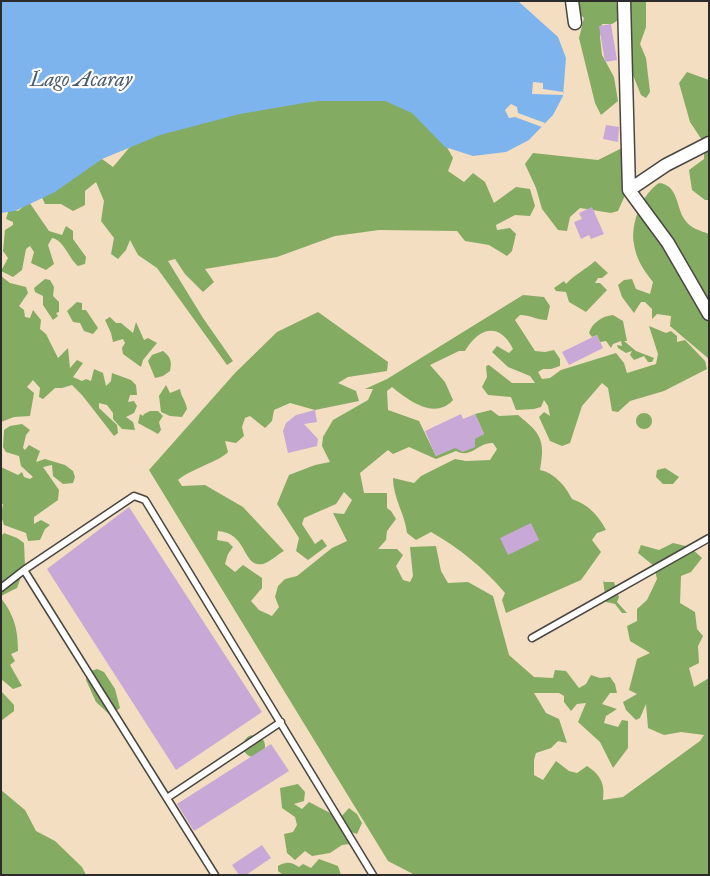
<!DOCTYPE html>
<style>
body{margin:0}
#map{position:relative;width:710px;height:876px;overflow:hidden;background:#f3dec1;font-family:"IM FELL Great Primer",serif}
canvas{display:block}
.frame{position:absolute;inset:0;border:2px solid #2b2b2b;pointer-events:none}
</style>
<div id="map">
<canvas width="710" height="876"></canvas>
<div class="frame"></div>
</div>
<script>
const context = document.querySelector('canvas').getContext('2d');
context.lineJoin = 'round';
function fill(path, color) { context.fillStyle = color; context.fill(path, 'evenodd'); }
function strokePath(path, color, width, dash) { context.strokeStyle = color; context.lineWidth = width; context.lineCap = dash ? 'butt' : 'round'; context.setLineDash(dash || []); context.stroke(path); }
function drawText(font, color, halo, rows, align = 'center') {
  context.font = font + ' "IM FELL Great Primer",serif'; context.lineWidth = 4.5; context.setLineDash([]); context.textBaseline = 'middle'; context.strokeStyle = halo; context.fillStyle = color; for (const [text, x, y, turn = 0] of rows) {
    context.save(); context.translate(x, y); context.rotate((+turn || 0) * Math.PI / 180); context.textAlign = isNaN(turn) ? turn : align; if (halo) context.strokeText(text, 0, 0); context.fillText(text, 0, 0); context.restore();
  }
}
fill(new Path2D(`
 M 565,1 L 616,1 L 620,19 L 612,24 L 602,24 L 600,37 L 602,55 L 614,77 L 618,101 L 601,115 L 595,103 L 579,38 L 584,18 Z
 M 625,1 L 646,1 L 646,27 L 640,44 L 646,58 L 650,92 L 646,98 L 641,95 L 631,70 Z
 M 687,72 L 709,80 L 709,200 L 705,200 L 692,190 L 689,170 L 704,159 L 704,143 L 690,122 L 679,83 Z
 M 390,96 L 439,133 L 453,158 L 448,171 L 464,182 L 473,173 L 485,182 L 494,203 L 516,187 L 530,189 L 535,206 L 530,216 L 515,215 L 496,225 L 497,230 L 510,228 L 516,234 L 512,251 L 507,256 L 489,245 L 465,241 L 457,231 L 379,230 L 335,236 L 277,257 L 205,269 L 214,282 L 203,292 L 185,274 L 175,259 L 168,261 L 203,318 L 233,361 L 227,365 L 157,268 L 138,255 L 130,240 L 126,250 L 118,259 L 111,254 L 114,238 L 101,221 L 104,201 L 96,182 L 85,191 L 85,205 L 73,211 L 61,204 L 45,204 L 39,191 L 102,159 L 113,167 L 129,148 L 156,129 L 202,109 Z
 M 622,148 L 631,182 L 618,211 L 611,213 L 580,208 L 570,217 L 567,231 L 558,230 L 542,209 L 536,188 L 525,164 L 533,153 L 598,160 Z
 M 659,183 C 679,185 676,209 685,220 C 690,228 701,231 709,234 L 709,359 L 670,326 L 671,316 L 657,314 L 652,319 L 652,309 L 645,302 L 641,302 L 634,313 L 622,297 L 618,285 L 624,280 L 632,279 L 636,289 L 650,294 L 653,282 C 644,271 636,259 634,244 C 630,224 642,194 659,183 Z
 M 29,202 L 49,231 L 62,235 L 66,226 L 73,231 L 73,239 L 86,257 L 85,264 L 78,266 C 69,259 64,240 52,238 L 48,245 L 54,264 L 46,270 L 31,263 L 34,252 L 30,246 L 26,249 L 22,270 L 13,277 L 1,271 L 8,258 L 3,251 L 5,230 L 13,225 L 13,222 L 6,219 L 9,209 L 18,211 Z
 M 595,261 L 608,273 L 602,278 L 598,278 L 595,283 L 600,283 L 607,290 L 586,312 L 569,302 L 566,292 L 556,291 L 554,288 L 564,281 L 566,284 C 575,274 585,270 595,261 Z
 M 1,276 L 10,283 L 26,287 L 28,293 L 19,306 L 24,310 L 25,317 L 30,318 L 33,310 L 41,320 L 40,329 L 46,334 L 58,358 L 68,348 L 70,368 L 77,360 L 83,363 L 73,377 L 82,381 L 86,379 L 91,381 L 94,369 L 103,373 L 106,386 L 111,381 L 112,373 L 131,380 L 136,385 L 137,395 L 130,395 L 128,402 L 134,401 L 137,406 L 134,413 L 126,417 L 133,422 L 135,430 L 122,429 L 113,419 L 113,413 L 107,405 L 99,403 L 99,408 L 117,425 L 118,433 L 114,436 L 82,395 L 72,385 L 62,388 L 55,388 L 43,399 L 39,397 L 40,388 L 33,380 L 27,387 L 34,393 L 30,416 L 14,417 L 1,422 Z
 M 45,279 L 50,280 L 54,287 L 53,296 L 59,302 L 59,312 L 56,313 L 58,316 L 53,320 L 43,305 L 43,296 L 35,292 L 34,288 Z
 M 523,295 L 544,297 L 550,306 L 547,320 C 537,320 530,315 520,315 L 515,320 L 535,351 L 545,352 L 554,350 L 560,359 L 560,366 L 551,369 L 543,369 L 538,372 L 542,379 L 550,378 L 561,370 L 616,353 L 624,363 L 627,373 L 656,364 L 658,354 L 649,326 L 666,333 L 671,331 L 677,336 L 677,342 L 685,340 L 705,361 L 707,369 L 664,391 L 630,401 L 618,412 L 612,411 L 608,388 L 602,383 L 582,406 L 570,443 L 562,446 L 550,441 L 539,417 L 544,412 L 550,416 L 548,406 L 544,400 L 541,407 L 534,409 L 516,410 L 511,397 L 488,395 L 482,387 L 487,377 L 486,366 L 489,365 L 512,383 L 535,383 L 530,376 L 508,367 L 492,352 L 497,346 L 509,353 L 513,349 C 500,322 479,327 465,351 L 459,351 L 430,365 L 445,382 L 453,400 C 435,420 409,401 392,387 L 387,391 L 388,410 L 419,421 L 436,456 L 484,434 L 475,414 L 491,410 L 499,416 L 518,415 C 542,434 545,441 540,470 C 555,473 566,487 572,499 C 589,505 598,515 606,530 L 597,533 L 592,540 L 601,552 L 581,580 L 506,613 L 502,600 L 505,593 C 485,569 458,547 431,532 L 416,540 L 407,533 C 405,514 393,498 393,478 L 414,483 L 421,476 L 455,459 L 466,461 L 490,460 L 497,449 L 493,443 C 478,442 472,459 456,451 L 436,459 L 409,447 L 393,454 L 388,450 L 360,473 L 364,493 L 387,493 L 387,508 L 391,511 L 396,519 L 387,531 L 386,540 L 378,549 L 397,549 L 403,555 L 396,566 L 403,580 L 410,582 L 413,576 L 410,547 L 436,546 L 441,571 L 448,583 L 468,582 L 493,596 L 509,655 L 534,677 L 553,678 L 555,670 L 566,671 L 579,688 L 586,684 L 591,675 L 600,678 L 610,677 L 615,684 L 617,693 L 610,693 L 602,704 L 617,709 L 606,716 L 604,723 L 618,727 L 622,720 L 628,721 L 628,748 L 613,768 L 600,742 L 578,722 L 586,703 L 577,704 L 571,711 L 564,702 L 564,696 L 559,693 L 534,693 L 546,713 L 559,719 L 567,743 L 558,741 L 551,748 L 536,753 L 534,760 L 534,775 L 543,780 L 556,761 L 569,771 L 577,773 L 587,766 C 601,775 605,784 603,800 L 623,797 L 700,741 L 704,735 L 681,732 L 664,735 L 648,728 L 646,704 L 640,718 L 636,720 L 626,710 L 623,702 L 637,694 L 629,690 L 637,659 L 650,653 L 630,641 L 627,626 L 637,621 L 637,609 L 647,600 L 657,579 L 654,566 L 638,553 L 641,545 L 659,550 L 673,543 L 690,547 L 702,558 L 691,572 L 681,576 L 680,603 L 695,612 L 697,629 L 703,636 L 698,646 L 699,663 L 689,668 L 694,687 L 709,678 L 709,875 L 415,875 L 388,861 L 149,470 L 235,373 L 277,332 L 318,312 L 388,362 L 387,371 L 348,377 L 338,383 L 356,391 L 359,401 L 315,410 L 290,403 L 274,410 L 272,421 L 265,428 L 250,416 L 245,418 L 242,427 L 244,436 L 236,443 L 225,441 L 228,452 C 220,461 191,469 178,480 L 182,486 L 205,485 L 243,507 L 284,551 C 278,554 270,562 263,564 C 242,568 248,533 218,531 L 217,540 L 228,542 L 233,547 L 228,554 L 225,564 L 235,572 L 243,565 L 262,578 L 262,588 L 251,601 L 259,610 L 272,616 L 279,607 L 275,597 L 278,586 L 285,579 L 297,576 L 332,548 L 347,541 L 333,513 L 344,514 L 352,500 L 344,492 L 336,504 L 304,518 L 302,524 L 315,544 L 322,539 L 327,546 L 308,560 L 296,551 L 299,538 L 277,504 L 289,475 L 315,465 L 330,462 L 322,446 L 323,437 L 333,420 L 368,400 L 373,389 L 365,389 L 387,379 Z
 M 77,302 L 82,303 L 82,310 L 86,310 L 98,328 L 93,334 L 84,331 L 80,323 L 73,322 L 67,311 Z
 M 613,315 L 623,321 L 627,341 L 624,341 L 636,351 L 654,358 L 652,362 L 648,362 L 644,356 L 634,360 L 630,355 L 632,351 L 626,353 L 618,348 L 617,345 L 622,346 L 621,341 L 613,344 L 611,348 L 606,341 L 600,342 L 597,335 L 592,337 L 589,333 C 592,323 602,316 613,315 Z
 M 110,317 L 116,323 L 121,323 L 133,333 L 136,322 L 144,340 L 148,338 L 157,343 L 143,360 L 141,367 L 123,354 L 122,348 L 125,343 L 123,339 L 113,342 L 111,333 L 105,320 Z
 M 163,351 C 171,357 172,362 170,371 L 163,376 L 155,378 L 148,361 L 152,355 Z
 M 166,385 L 170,393 L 180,389 C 181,397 186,401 187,409 L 182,417 L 170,416 L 161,412 L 159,396 Z
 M 150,411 L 158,411 L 163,416 L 159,422 L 161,430 L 158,434 L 138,423 L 140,414 L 143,416 L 144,414 Z
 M636 421a8 8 0 1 1 16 0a8 8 0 1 1-16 0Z
 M 22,424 L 30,430 L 26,435 L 23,448 L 25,450 L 29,445 L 40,451 L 36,462 L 45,459 L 65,465 L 73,471 L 75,477 L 73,483 L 63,484 L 53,476 L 52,465 L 43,467 L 59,490 L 58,500 L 34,517 L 34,524 L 41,520 L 50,525 L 45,529 L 40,540 L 28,541 L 26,533 L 4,525 L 1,516 L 3,504 L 1,504 L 1,467 L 18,475 L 22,472 L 24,477 L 30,479 L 33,477 L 21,466 L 19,456 L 6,452 L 3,447 L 4,430 L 10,426 Z
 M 665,468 L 679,477 L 673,484 L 663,484 L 656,477 L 657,470 Z
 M 4,533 L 17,538 L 24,543 L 25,566 L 17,588 L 1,596 L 1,536 Z
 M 603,580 L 604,582 L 614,582 L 619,597 L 617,602 L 627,613 L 622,613 L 615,604 L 606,602 Z
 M 1,598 C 14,615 18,629 18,651 L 11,654 L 15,661 L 10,665 L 22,686 L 13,689 L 1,679 Z
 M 97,669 L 104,672 L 115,689 L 120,708 L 110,715 L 96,702 L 86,680 L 88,672 Z
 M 1,691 L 14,705 L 14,711 L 1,721 Z
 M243 746a11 11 0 1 1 22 0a11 11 0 1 1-22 0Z
 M 298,784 L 305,792 L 304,801 L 294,804 L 302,809 L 309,802 L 340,818 L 349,808 L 357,814 L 362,823 L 357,834 L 345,830 L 350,844 L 342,845 L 330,853 L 312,856 L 305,851 L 295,860 L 287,853 L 284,834 L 293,832 L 297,825 L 295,817 L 282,808 L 280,788 Z
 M 1,790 L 25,810 L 36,831 L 55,841 L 82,867 L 86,875 L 1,875 Z
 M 319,859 L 338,866 L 341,875 L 283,875 L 278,871 L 278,866 C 287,861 291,862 299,867 L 303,864 L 311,868 Z`), '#84ab62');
fill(new Path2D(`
 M 1,1 L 518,1 L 558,37 L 566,58 L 563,96 L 553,115 L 529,140 L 506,152 L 473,156 L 445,147 L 412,113 L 385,101 L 316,101 L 240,114 L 160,135 L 102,159 L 55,192 L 15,211 L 1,213 Z`), '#7eb4ed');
fill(new Path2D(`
 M 533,82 L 543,83 L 543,89 L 563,92 L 563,95 L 532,94 Z
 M 511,104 L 517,107 L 518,113 L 545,123 L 542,127 L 515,117 L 509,118 L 505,110 Z`), '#f3dec1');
fill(new Path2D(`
 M 611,24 L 617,60 L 605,62 L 599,26 Z
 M 606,125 L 619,127 L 618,142 L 603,139 Z
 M 592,207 L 604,234 L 591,239 L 589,235 L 581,239 L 574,222 L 582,219 L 579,213 Z
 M 597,335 L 603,348 L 569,365 L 562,352 Z
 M 315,410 L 317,422 L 304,424 L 318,439 L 317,446 L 288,453 L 283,431 L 286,423 L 296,415 Z
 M 461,414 L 463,419 L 475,414 L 484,434 L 475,439 L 475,447 L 463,452 L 455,448 L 436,456 L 425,431 Z
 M 129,507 L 262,712 L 176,770 L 47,569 Z
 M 531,523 L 539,540 L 508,555 L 500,538 Z
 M 271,744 L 289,771 L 194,831 L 177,804 Z
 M 262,845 L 271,858 L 246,875 L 239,875 L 232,865 Z`), '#c7a8d7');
const service = new Path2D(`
 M 24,570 L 215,875
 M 1,588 L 24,570 L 134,496 L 145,500 L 373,875
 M 532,638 L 709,538
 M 167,798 L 281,722`);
const minor = new Path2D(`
 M 572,1 L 575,23
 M 624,1 L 629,190 L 668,243 L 709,314
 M 629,190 L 666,165 L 709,143`);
strokePath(service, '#494642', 9);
strokePath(minor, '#494642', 15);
strokePath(service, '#fff', 6);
strokePath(minor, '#fff', 12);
drawText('italic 20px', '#485b6f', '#fff', [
 ["Lago Acaray",81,81]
]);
</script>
